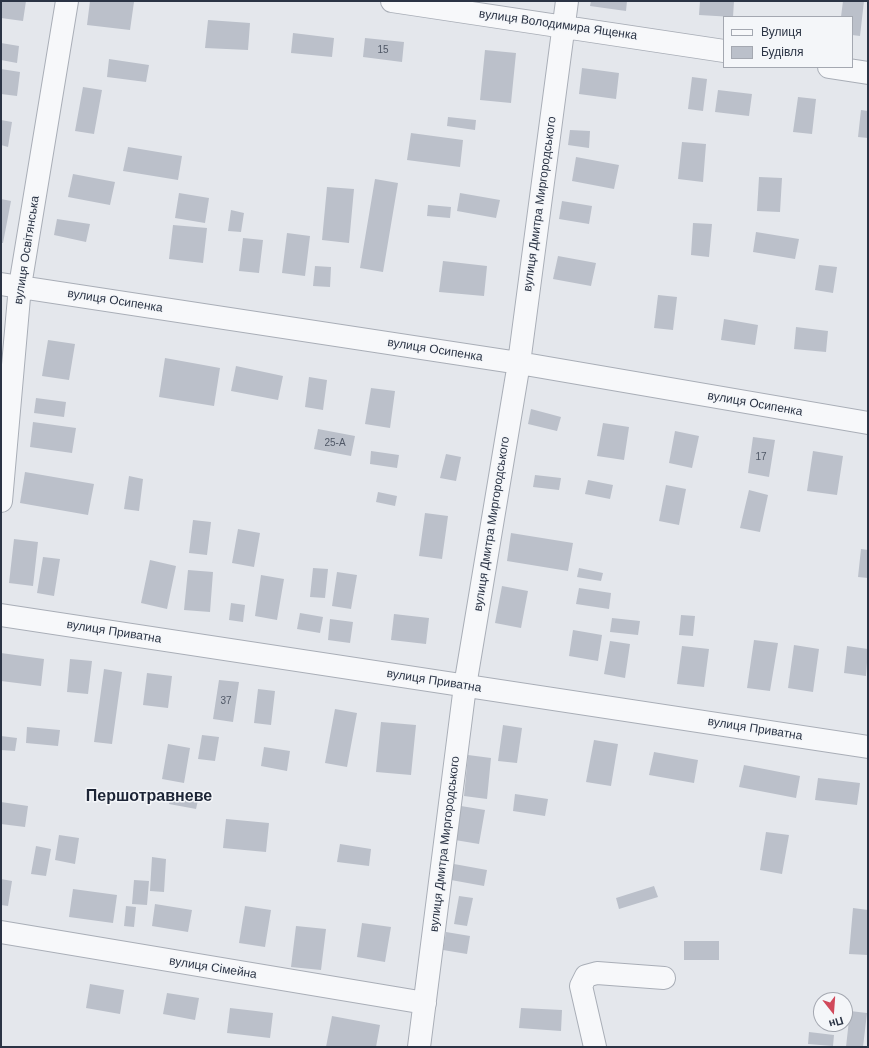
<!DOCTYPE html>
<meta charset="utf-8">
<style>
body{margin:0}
#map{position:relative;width:869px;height:1048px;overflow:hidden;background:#e4e7ec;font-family:Arial,sans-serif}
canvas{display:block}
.frame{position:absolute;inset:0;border:2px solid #2b3445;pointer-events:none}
.legend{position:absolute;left:723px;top:16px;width:130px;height:52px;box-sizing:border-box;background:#f4f6f9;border:1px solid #a4a8b1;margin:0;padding:5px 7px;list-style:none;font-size:12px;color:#2b3445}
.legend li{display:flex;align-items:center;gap:8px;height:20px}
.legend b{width:20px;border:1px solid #a4a8b1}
.north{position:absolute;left:813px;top:992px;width:40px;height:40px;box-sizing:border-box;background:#f4f6f9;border:1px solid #a4a8b1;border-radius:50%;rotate:163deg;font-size:11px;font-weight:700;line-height:16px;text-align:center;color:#2b3445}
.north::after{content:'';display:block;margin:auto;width:14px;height:18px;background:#d1495b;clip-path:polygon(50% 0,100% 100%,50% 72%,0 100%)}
</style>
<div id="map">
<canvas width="869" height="1048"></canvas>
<div class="frame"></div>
<ul class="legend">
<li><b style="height:5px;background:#f7f8fa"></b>Вулиця</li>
<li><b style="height:11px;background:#bbc0ca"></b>Будівля</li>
</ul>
<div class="north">Пн</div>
</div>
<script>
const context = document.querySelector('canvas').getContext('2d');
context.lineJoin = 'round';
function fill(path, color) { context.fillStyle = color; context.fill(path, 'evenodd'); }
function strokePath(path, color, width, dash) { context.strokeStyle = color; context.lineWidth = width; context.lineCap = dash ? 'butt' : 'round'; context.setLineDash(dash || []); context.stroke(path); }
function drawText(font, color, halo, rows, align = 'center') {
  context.font = font + ' Arial,sans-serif'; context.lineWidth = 3; context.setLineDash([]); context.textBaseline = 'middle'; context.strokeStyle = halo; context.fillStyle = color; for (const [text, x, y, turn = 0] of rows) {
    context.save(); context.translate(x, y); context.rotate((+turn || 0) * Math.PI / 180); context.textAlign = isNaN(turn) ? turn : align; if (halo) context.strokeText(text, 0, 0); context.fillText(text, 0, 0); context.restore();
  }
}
fill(new Path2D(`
 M 1,1 L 26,1 L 23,21 L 1,18 Z
 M 90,1 L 134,2 L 130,30 L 87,25 Z
 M 591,1 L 627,1 L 626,11 L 590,6 Z
 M 700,1 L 734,1 L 733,17 L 699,15 Z
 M 843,1 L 864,1 L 860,36 L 852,35 L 852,17 L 841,17 Z
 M 208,20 L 250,23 L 248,50 L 205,48 Z
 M 293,33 L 334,38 L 332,57 L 291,53 Z
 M 365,38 L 404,42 L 402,62 L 363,57 Z
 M 1,43 L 19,46 L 17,63 L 1,60 Z
 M 485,50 L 516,53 L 511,103 L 480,100 Z
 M 109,59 L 149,65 L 146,82 L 107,77 Z
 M 582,68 L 619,73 L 616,99 L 579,94 Z
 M 1,69 L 20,72 L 17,96 L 1,94 Z
 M 692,77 L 707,79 L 703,111 L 688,109 Z
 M 83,87 L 102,90 L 94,134 L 75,131 Z
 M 718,90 L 752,94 L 749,116 L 715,112 Z
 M 798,97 L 816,99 L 812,134 L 793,132 Z
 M 861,110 L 868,111 L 868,138 L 858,137 Z
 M 448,117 L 476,120 L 475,130 L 447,126 Z
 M 1,120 L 12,122 L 8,147 L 1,145 Z
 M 570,130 L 590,131 L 589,148 L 568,145 Z
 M 411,133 L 463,140 L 460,167 L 407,160 Z
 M 682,142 L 706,144 L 703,182 L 678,179 Z
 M 128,147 L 182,156 L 178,180 L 123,171 Z
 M 576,157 L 619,165 L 614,189 L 572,181 Z
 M 73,174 L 115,182 L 110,205 L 68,197 Z
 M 759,177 L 782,178 L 780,212 L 757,211 Z
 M 375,179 L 398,183 L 383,272 L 360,268 Z
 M 327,187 L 354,189 L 349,243 L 322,240 Z
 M 179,193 L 209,198 L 205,223 L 175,218 Z
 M 460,193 L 500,200 L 496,218 L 457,211 Z
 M 1,199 L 11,201 L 3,243 L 1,243 Z
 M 562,201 L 592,206 L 589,224 L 559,219 Z
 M 428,205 L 451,207 L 450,218 L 427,216 Z
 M 231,210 L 244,213 L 241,232 L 228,231 Z
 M 57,219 L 90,224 L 86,242 L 54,235 Z
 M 693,223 L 712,224 L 709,257 L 691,255 Z
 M 173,225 L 207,228 L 203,263 L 169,259 Z
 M 756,232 L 799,239 L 795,259 L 753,252 Z
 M 287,233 L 310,236 L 305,276 L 282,273 Z
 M 243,238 L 263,240 L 259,273 L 239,271 Z
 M 558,256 L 596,263 L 591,286 L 553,279 Z
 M 443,261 L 487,266 L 484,296 L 439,292 Z
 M 819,265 L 837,267 L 833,293 L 815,290 Z
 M 315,266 L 331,267 L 330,287 L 313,286 Z
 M 658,295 L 677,297 L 673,330 L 654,328 Z
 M 724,319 L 758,325 L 755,345 L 721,340 Z
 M 796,327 L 828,331 L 826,352 L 794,349 Z
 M 48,340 L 75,344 L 69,380 L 42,376 Z
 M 165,358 L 220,368 L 214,406 L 159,397 Z
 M 236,366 L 283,376 L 278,400 L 231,391 Z
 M 309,377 L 327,380 L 323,410 L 305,407 Z
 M 371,388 L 395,391 L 390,428 L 365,424 Z
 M 36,398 L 66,402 L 64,417 L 34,413 Z
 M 531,409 L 561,417 L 557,431 L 528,424 Z
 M 33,422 L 76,428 L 72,453 L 30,447 Z
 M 603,423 L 629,427 L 624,460 L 597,456 Z
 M 318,429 L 355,436 L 351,456 L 314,449 Z
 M 675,431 L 699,436 L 692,468 L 669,463 Z
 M 753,437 L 775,440 L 769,477 L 748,473 Z
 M 371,451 L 399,455 L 397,468 L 370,464 Z
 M 813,451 L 843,456 L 837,495 L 807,491 Z
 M 446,454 L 461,457 L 456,481 L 440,478 Z
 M 25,472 L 94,484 L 88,515 L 20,503 Z
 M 535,475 L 561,478 L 559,490 L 533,487 Z
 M 129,476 L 143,479 L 139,511 L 124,509 Z
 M 588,480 L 613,485 L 610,499 L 585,494 Z
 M 666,485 L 686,489 L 679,525 L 659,521 Z
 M 749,490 L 768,495 L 760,532 L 740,528 Z
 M 378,492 L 397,496 L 395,506 L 376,502 Z
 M 425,513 L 448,516 L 442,559 L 419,556 Z
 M 193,520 L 211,522 L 207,555 L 189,553 Z
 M 238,529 L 260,533 L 254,567 L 232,563 Z
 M 511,533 L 573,543 L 568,571 L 507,561 Z
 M 14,539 L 38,542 L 33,586 L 9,583 Z
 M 861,549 L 868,550 L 868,578 L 858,577 Z
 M 43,557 L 60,559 L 54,596 L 37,593 Z
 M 150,560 L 176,566 L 167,609 L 141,603 Z
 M 313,568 L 328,569 L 325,598 L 310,597 Z
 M 579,568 L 603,573 L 601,581 L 577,577 Z
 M 188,570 L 213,572 L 210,612 L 184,610 Z
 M 337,572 L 357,575 L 351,609 L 332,606 Z
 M 261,575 L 284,579 L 277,620 L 255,616 Z
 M 502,586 L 528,591 L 521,628 L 495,623 Z
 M 579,588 L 611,593 L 609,609 L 576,604 Z
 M 231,603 L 245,605 L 243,622 L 229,620 Z
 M 300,613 L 323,617 L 320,633 L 297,629 Z
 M 394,614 L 429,618 L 426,644 L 391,640 Z
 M 681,615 L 695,616 L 693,636 L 679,635 Z
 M 612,618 L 640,621 L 638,635 L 610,632 Z
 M 330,619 L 353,622 L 350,643 L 328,640 Z
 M 573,630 L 602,635 L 598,661 L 569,656 Z
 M 754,640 L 778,643 L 770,691 L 747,688 Z
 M 610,641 L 630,644 L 625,678 L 604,674 Z
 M 794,645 L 819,649 L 813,692 L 788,688 Z
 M 682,646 L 709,649 L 704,687 L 677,684 Z
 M 847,646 L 868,649 L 866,676 L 844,673 Z
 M 1,653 L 44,659 L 41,686 L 1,681 Z
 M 70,659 L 92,661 L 88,694 L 67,692 Z
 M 104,669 L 122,672 L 112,744 L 94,742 Z
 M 147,673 L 172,676 L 168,708 L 143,705 Z
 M 219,680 L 239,682 L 233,722 L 213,719 Z
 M 258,689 L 275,691 L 271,725 L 254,723 Z
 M 335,709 L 357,713 L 347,767 L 325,763 Z
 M 381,722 L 416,725 L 411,775 L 376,772 Z
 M 503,725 L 522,728 L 517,763 L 498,761 Z
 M 27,727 L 60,730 L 58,746 L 26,743 Z
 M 202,735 L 219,737 L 215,761 L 198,759 Z
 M 1,736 L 17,738 L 15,751 L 1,750 Z
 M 594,740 L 618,744 L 611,786 L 586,782 Z
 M 168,744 L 190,748 L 184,783 L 162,779 Z
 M 264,747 L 290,751 L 287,771 L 261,766 Z
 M 654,752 L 698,760 L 694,783 L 649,775 Z
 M 468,755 L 491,758 L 487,799 L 464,796 Z
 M 744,765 L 800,776 L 796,798 L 739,787 Z
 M 818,778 L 860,783 L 857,805 L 815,800 Z
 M 172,791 L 199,796 L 196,809 L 169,804 Z
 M 515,794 L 548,799 L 545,816 L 513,811 Z
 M 1,802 L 28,806 L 25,827 L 1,824 Z
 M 461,806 L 485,810 L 479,844 L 455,840 Z
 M 226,819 L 269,823 L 266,852 L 223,848 Z
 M 766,832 L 789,835 L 782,874 L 760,870 Z
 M 59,835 L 79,838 L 75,864 L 55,860 Z
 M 340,844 L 371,849 L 369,866 L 337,862 Z
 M 36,846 L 51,849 L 46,876 L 31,874 Z
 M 152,857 L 166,859 L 164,892 L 150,891 Z
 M 454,864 L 487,870 L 484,886 L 451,880 Z
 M 1,879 L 12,881 L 8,906 L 1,905 Z
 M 134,880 L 149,881 L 147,905 L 132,904 Z
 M 654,886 L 658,897 L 619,909 L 616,898 Z
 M 73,889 L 117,895 L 113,923 L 69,917 Z
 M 459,896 L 473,898 L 467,926 L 454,924 Z
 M 155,904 L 192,910 L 188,932 L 152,926 Z
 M 126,906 L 136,907 L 134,927 L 124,926 Z
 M 245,906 L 271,910 L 265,947 L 239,943 Z
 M 853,908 L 868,910 L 868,955 L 849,954 Z
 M 362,923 L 391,927 L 385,962 L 357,957 Z
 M 296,926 L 326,929 L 321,970 L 291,967 Z
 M 446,932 L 470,936 L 467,954 L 443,950 Z
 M 684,941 L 719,941 L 719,960 L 684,960 Z
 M 90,984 L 124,990 L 120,1014 L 86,1008 Z
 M 167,993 L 199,998 L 195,1020 L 163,1014 Z
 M 230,1008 L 273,1013 L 270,1038 L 227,1033 Z
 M 521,1008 L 562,1010 L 561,1031 L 519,1028 Z
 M 850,1011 L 867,1013 L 863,1047 L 846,1047 Z
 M 332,1016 L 380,1025 L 376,1047 L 326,1047 Z
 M 809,1032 L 834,1035 L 833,1046 L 808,1044 Z`), '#bbc0ca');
const minor = new Path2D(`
 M 392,1 L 724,51
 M 829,67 L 868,73
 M 1,284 L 519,363 L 868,423
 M 1,501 L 20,286 L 67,1
 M 1,615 L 868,747
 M 1,932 L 425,1003
 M 419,1047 L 465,686 L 519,363 L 567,1
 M 595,1047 L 581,986 L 586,976 L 597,973 L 664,978`);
strokePath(minor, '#a9aeb7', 24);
strokePath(minor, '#f7f8fa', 22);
drawText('10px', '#4f5766', null, [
 ["15",383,50],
 ["25-А",335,443],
 ["17",761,457],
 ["37",226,701]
]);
drawText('12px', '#2b3445', '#f4f6f9', [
 ["вулиця Володимира Ященка",558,25,8],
 ["вулиця Дмитра Миргородського",540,204,-82],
 ["вулиця Освітянська",27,250,-81],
 ["вулиця Осипенка",115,301,9],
 ["вулиця Осипенка",435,350,9],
 ["вулиця Осипенка",755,404,10],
 ["вулиця Дмитра Миргородського",492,524,-81],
 ["вулиця Приватна",114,632,9],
 ["вулиця Приватна",434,681,9],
 ["вулиця Приватна",755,729,9],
 ["вулиця Дмитра Миргородського",445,844,-83],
 ["вулиця Сімейна",213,968,9]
]);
drawText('bold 16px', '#1d2536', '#f4f6f9', [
 ["Першотравневе",149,797]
]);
</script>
